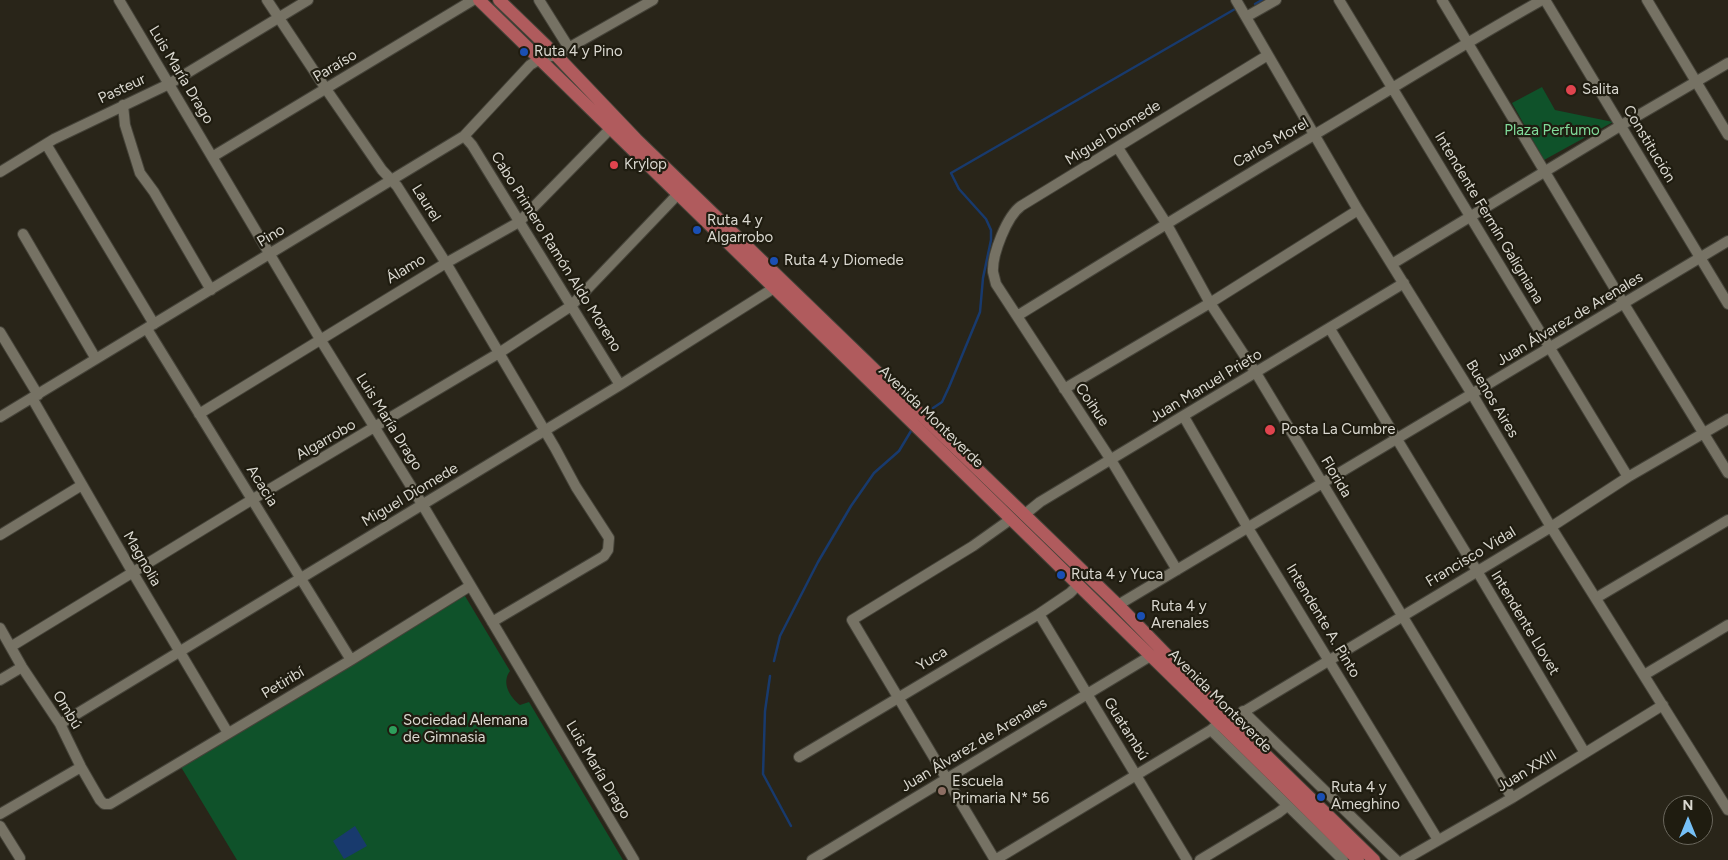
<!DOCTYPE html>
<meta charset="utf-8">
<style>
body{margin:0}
#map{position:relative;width:1728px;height:860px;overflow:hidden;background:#292519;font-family:Figtree,sans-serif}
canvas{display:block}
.north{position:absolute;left:1663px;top:795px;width:50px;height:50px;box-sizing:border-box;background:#1f1c10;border:1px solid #6a675d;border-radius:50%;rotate:0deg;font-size:14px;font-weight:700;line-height:20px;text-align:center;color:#dad8d0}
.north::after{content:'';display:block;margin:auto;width:18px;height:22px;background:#76c0f7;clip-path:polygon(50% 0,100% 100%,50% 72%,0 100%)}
</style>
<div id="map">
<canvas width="1728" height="860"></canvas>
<div class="north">N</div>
</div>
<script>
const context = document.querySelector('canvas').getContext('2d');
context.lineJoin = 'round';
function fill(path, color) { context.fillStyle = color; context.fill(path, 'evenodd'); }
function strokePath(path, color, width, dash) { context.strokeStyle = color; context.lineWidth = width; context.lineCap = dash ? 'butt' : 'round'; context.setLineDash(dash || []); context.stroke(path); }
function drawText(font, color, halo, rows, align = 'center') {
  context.font = font + ' Figtree,sans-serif'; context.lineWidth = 4.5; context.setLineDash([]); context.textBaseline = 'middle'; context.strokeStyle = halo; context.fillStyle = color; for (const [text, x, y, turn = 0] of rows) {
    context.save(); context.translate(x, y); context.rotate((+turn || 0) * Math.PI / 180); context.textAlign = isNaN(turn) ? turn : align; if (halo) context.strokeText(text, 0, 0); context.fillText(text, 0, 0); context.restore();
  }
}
fill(new Path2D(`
 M 1542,87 L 1555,110 L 1613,122 L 1544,160 L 1512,103 Z
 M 461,595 L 465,596 L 510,671 C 501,683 510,697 520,705 L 529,702 L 623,860 L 237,860 L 181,767 Z`), '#0f522a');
fill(new Path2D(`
 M 355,826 L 367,846 L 344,859 L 333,841 Z`), '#183a6d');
strokePath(new Path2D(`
 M 1255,4 L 1262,0
 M 933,408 L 942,402 L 949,387 L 980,312 L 983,278 L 991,240 L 991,230 L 986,219 L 959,189 L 951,173 L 1235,9
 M 774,661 L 780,636 L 818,562 L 851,506 L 874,473 L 899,451 L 911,431
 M 770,676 L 765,711 L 763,774 L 791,826`), '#183a6d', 2.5);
const minor = new Path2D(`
 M 119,0 L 320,339 L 422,504 L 634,860
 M 267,0 L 326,89 L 382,170 L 397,186 L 446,263 L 555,448 L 576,487 L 609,538 L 608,550 L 604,556 L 492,622
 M 539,0 L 569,48
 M 1236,0 L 1358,210 L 1472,394 L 1551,527 L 1728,810
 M 1339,0 L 1628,477
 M 1442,0 L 1624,304 L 1728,473
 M 1545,0 L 1728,304
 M 1647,0 L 1728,135
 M 1246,17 L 1276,0
 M 123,105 L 125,125 L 140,173 L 154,192 L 211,290
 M 464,136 L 472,145 L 620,385
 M 46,144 L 154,324
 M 1118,148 L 1166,223 L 1210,303 L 1256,373 L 1512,798
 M 212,157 L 473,0
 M 0,172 L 54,139 L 169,84 L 308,0
 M 23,234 L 96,359
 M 1392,264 L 1620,126 L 1728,63
 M 1017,316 C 1116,255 1214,194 1314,135 C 1390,90 1465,43 1542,0
 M 147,329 L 351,660
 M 1330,329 L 1477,571 L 1585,753
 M 0,332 L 38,395
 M 1064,389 L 1210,303 L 1358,210
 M 32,398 L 133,573 L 228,733
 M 199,414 L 446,263 L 519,222 L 611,128
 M 0,417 L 464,136 L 530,65 L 540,59 L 556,55 L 653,0
 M 1184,417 L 1248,528 L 1438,840
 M 1024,515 L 1040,502 L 1404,283
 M 0,535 L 82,485
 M 1177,570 L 1111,460 L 996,284 C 995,280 994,276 993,272 C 992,254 1007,216 1021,206 L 1268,55
 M 1596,598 L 1728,520
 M 1118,605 L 1728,241
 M 1039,614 L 1187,860
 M 0,628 L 22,667 L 60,724 L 81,767 L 100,800 L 104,804 L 110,804 L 351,660 L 470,586
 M 12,646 L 253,499 L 499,353 L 571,306 L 679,193
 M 1644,675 L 1728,625
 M 0,680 L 22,667
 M 1243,711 L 1396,860
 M 1230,720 L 1551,527 L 1628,477 L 1728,419
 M 60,724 L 620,385 L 774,288
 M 1211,730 L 1343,860
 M 799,757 L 1039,614 L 1070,593 L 1078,585
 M 0,814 L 81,767
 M 0,826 L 20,858
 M 812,860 L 1152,655
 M 995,860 L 852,620 L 973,546 L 1011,519
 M 995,860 L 1211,730 L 1219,723
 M 1200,860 L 1278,813 L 1287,806
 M 1404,860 L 1512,798 L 1663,705`);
const major = new Path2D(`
 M 479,0 C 671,186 863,373 1054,561 C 1155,661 1258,759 1358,860
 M 499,0 L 556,55 L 636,139 L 1118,605 L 1230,720 L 1374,860`);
strokePath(minor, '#454339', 12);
strokePath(major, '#454339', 14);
strokePath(minor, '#767264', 10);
strokePath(major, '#b05b5d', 12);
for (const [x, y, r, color] of [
 [524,52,5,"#1a4fb4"],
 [1571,90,6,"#e0444e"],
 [614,165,5,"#e0444e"],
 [697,230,5,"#1a4fb4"],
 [774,261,5,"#1a4fb4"],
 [1270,430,6,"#e0444e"],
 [1061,575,5,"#1a4fb4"],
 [1141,616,5,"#1a4fb4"],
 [393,730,5,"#2e9e5b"],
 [942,791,5,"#8d6e63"],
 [1321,797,5,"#1a4fb4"]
]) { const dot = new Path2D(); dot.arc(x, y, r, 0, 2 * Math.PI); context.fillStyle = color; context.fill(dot); strokePath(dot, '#1f1c10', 2); }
drawText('15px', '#dad8d0', '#1f1c10', [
 ["Ruta 4 y Pino",534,52],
 ["Salita",1582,90],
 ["Krylop",624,165],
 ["Ruta 4 y",707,221],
 ["Algarrobo",707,238],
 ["Ruta 4 y Diomede",784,261],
 ["Posta La Cumbre",1281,430],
 ["Ruta 4 y Yuca",1071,575],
 ["Ruta 4 y",1151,607],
 ["Arenales",1151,624],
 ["Sociedad Alemana",403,721],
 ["de Gimnasia",403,738],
 ["Escuela",952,782],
 ["Primaria N* 56",952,799],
 ["Ruta 4 y",1331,788],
 ["Ameghino",1331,805]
], 'left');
drawText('15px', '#dad8d0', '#1f1c10', [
 ["Paraíso",335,66,-31],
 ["Luis María Drago",181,75,59],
 ["Pasteur",122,89,-25],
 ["Miguel Diomede",1113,133,-32],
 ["Carlos Morel",1271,143,-30],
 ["Constitución",1649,144,59],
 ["Laurel",426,203,58],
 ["Intendente Fermín Galigniana",1489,218,59],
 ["Pino",271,236,-31],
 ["Cabo Primero Ramón Aldo Moreno",556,252,58],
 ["Álamo",406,269,-31],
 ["Juan Álvarez de Arenales",1570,319,-31],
 ["Juan Manuel Prieto",1206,386,-31],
 ["Buenos Aires",1492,399,59],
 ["Coihue",1092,405,56],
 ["Avenida Monteverde",931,417,44],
 ["Luis María Drago",389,422,58],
 ["Algarrobo",326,440,-30],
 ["Florida",1336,477,59],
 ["Acacia",262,486,58],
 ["Miguel Diomede",410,495,-31],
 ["Francisco Vidal",1471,557,-31],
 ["Magnolia",142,559,60],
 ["Intendente A. Pinto",1323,621,59],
 ["Intendente Llovet",1525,623,59],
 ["Yuca",932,659,-31],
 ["Petiribí",283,683,-31],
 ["Avenida Monteverde",1220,701,45],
 ["Ombú",67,710,59],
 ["Guatambú",1126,729,58],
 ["Juan Álvarez de Arenales",974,745,-31],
 ["Luis María Drago",598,770,59],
 ["Juan XXIII",1527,771,-31]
]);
drawText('15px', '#81db9a', '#1f1c10', [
 ["Plaza Perfumo",1552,131]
]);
</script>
